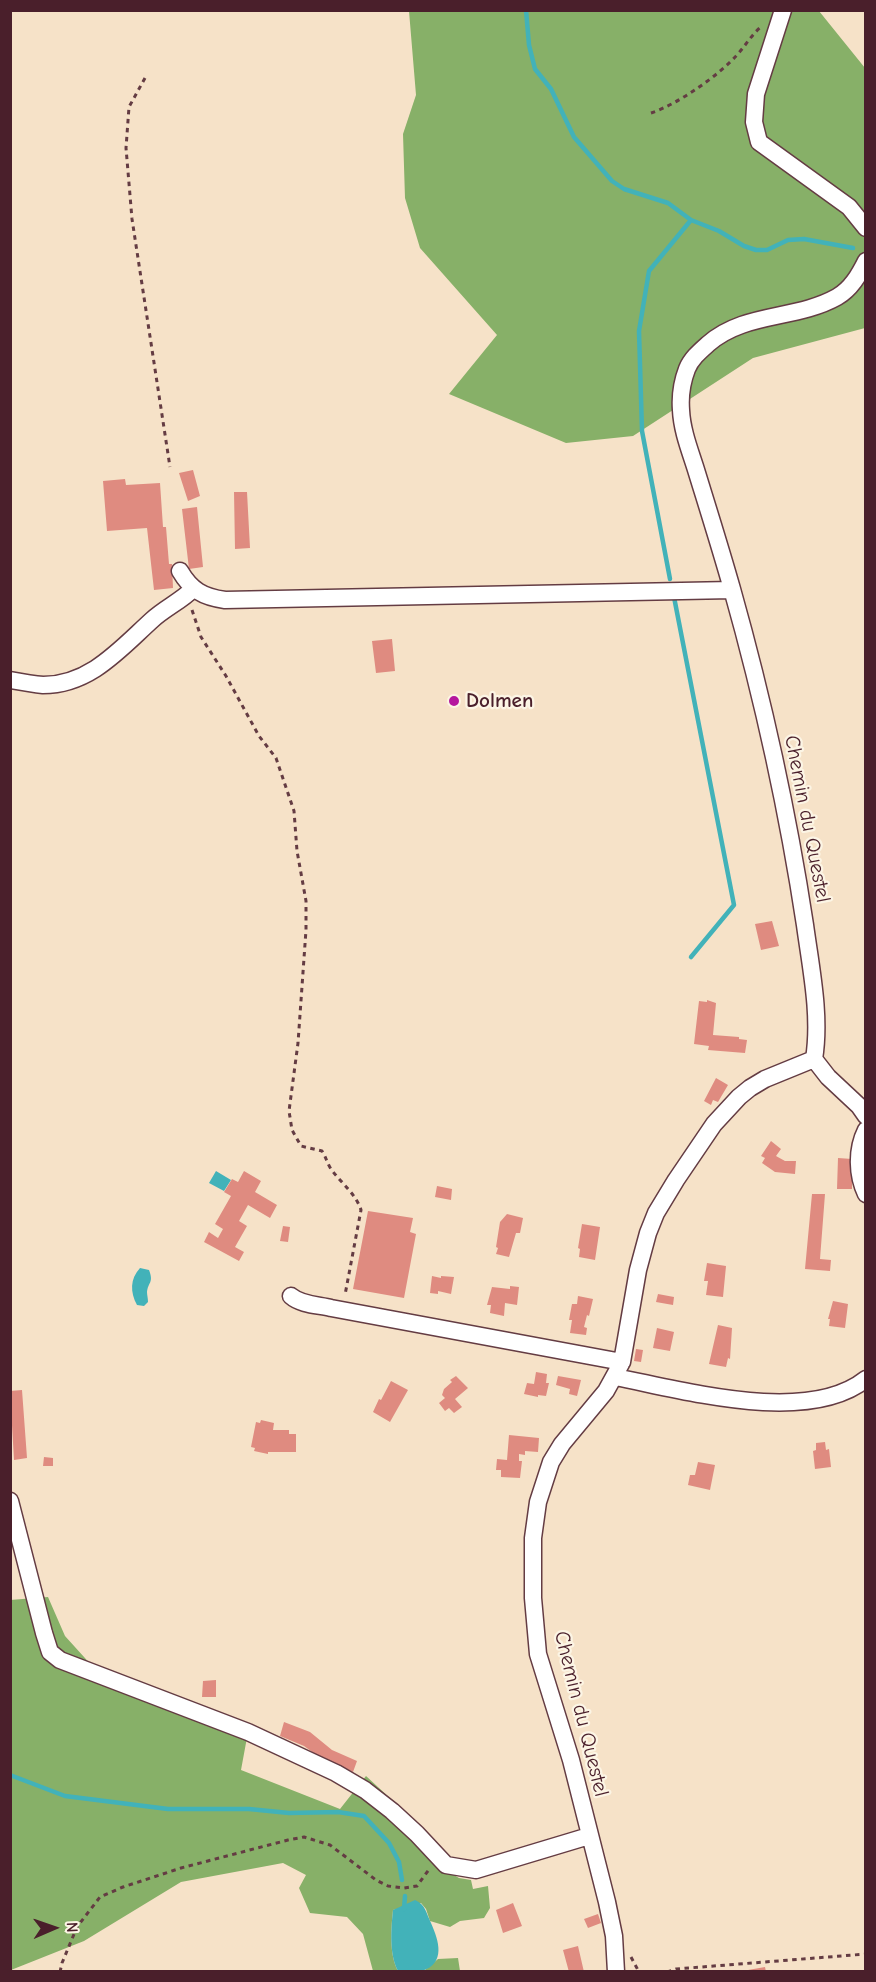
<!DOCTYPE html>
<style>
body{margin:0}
#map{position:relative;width:876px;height:1982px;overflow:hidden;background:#f6e2c8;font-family:"Comic Neue",sans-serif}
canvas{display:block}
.frame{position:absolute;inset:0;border:12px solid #4a1f2b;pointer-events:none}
.north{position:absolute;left:24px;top:1898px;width:60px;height:60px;-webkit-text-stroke:4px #fcf5e5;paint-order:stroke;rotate:88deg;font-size:16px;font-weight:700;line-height:24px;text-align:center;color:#4a1f2b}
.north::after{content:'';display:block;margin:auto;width:21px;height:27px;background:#4a1f2b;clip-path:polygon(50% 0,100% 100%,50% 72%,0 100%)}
</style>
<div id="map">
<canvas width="876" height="1982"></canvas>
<div class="frame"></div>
<div class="north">N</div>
</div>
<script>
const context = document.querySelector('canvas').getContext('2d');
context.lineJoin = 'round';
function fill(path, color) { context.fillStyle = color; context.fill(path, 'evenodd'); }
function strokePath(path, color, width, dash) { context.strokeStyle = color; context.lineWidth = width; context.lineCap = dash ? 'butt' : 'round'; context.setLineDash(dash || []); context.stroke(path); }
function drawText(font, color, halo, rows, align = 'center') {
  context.font = font + ' "Comic Neue",sans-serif'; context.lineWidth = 4.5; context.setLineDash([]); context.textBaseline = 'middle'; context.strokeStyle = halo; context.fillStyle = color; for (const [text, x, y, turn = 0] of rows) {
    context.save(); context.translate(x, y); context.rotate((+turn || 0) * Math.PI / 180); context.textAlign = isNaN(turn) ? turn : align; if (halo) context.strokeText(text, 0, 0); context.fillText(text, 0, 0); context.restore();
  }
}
fill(new Path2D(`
 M 409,11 L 819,11 L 865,68 L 865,328 L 753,358 L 633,436 L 566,443 L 449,394 L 497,335 L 420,248 L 405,198 L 403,134 L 416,95 Z
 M 48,1597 L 65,1636 L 113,1689 L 248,1732 L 241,1770 L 340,1809 L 366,1776 L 417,1823 L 447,1871 L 459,1878 L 471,1880 L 473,1889 L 488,1886 L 490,1908 L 484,1918 L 460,1921 L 450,1927 L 430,1921 L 426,1909 L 421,1903 L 393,1910 C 391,1929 389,1954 398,1971 L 373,1971 L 363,1934 L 347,1917 L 310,1913 L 299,1888 L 306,1875 L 283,1863 L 181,1882 L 84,1941 L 11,1970 L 10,1600 Z
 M 458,1958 L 460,1971 L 419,1972 L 425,1970 L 438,1959 Z`), '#87b068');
fill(new Path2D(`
 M 216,1171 L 231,1180 L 224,1191 L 209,1183 Z
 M 140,1268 L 149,1270 C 154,1283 148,1282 147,1292 C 147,1295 148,1298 148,1302 L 144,1306 L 137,1305 C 130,1292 130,1279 140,1268 Z
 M 415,1900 C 426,1905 426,1913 431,1923 C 439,1941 446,1963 422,1971 C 414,1973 405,1972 398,1971 C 389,1954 391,1929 393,1910 Z`), '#42b2b9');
strokePath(new Path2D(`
 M 526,10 L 529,45 L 535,69 L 551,89 L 574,137 L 612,181 L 624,189 L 668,203 L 691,220 L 719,231 L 744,246 L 756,250 L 767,250 L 788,240 L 804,239 L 853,248
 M 670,579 L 642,431 L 639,331 L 649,271 L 691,220
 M 674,597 L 734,905 L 691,957
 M 10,1775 L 65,1796 L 168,1809 L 249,1809 L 289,1813 L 338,1812 L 364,1816 L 389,1843 L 399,1862 L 402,1880
 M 404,1909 L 405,1896`), '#42b2b9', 4.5);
fill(new Path2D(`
 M 193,470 L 200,496 L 188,501 L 179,473 Z
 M 125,479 L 126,485 L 160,483 L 163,527 L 166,527 L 169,564 L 172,564 L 173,588 L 154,590 L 147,528 L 107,531 L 103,481 Z
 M 234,492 L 247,492 L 250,548 L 235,549 Z
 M 197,507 L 203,567 L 189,569 L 182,509 Z
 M 392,639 L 395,671 L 376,673 L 372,641 Z
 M 772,921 L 779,946 L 761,950 L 755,924 Z
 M 707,1000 L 716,1003 L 713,1035 L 739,1037 L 739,1039 L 747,1040 L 745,1053 L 708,1050 L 709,1046 L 694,1044 L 699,1001 L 707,1002 Z
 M 716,1078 L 728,1085 L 718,1102 L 713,1100 L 711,1105 L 704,1101 Z
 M 771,1141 L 781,1149 L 776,1156 L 785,1161 L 796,1161 L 795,1174 L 775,1172 L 762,1163 L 765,1158 L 761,1156 Z
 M 838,1158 L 852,1159 L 852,1189 L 837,1189 Z
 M 244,1171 L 261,1181 L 255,1192 L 277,1205 L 270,1218 L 248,1205 L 239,1221 L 247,1226 L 235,1247 L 244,1252 L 239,1261 L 204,1242 L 209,1232 L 218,1238 L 223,1229 L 215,1224 L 231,1196 L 224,1192 L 232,1179 L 238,1182 Z
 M 437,1186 L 452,1189 L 451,1200 L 435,1197 Z
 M 812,1194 L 825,1194 L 820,1259 L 831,1260 L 830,1271 L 805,1269 Z
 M 368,1211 L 413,1218 L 410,1232 L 416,1234 L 404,1298 L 353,1289 Z
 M 507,1214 L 523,1218 L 520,1233 L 516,1233 L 509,1257 L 496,1254 L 498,1248 L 496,1247 L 500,1222 Z
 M 582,1224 L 600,1227 L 595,1260 L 579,1257 L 580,1249 L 578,1248 Z
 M 283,1226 L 290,1227 L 288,1242 L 280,1241 Z
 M 707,1263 L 726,1266 L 723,1297 L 706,1295 L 708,1281 L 704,1281 Z
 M 432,1276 L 441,1278 L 441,1276 L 454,1277 L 451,1294 L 438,1291 L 438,1294 L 430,1293 Z
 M 510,1286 L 519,1287 L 517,1305 L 505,1303 L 504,1316 L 490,1313 L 491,1305 L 487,1305 L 492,1287 L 510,1289 Z
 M 658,1294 L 674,1297 L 673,1305 L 656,1302 Z
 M 578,1296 L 593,1299 L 589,1316 L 587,1315 L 584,1327 L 587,1328 L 586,1335 L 570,1333 L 572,1320 L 569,1320 L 572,1304 L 577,1304 Z
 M 833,1301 L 848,1304 L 845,1328 L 829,1326 L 830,1319 L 828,1319 Z
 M 718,1325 L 732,1328 L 730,1359 L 728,1358 L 726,1367 L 709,1364 Z
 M 657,1328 L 674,1332 L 670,1351 L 653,1348 Z
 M 636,1349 L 643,1350 L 641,1362 L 634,1361 Z
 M 536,1372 L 547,1374 L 546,1383 L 549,1383 L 546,1396 L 538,1395 L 538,1397 L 524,1394 L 527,1383 L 534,1384 Z
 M 456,1376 L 468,1388 L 455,1399 L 462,1407 L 454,1413 L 449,1408 L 445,1411 L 439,1403 L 445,1398 L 442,1395 L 444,1389 L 452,1382 L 450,1380 Z
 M 558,1376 L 581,1380 L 577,1396 L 569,1394 L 570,1389 L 556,1385 Z
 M 391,1381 L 408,1390 L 390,1422 L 373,1412 L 379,1399 L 381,1400 Z
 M 22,1390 L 27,1458 L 14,1460 L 10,1391 Z
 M 261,1420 L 274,1423 L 273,1430 L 289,1430 L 289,1434 L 296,1434 L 296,1452 L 268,1452 L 268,1454 L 254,1451 L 255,1448 L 251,1447 L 256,1422 L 260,1423 Z
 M 509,1435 L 539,1438 L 538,1452 L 525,1451 L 525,1455 L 519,1454 L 519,1461 L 522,1461 L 520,1478 L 501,1477 L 501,1470 L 496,1470 L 497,1459 L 507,1460 Z
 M 825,1442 L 826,1450 L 829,1449 L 831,1467 L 815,1469 L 813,1451 L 816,1450 L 816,1443 Z
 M 44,1457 L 53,1458 L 53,1466 L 43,1466 Z
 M 698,1462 L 715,1465 L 710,1490 L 688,1485 L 690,1475 L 695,1475 Z
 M 216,1680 L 216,1697 L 202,1697 L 203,1681 Z
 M 284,1722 L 310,1732 L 332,1750 L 357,1761 L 353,1772 L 323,1757 L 322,1759 L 304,1746 L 280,1736 Z
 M 513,1903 L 522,1926 L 503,1933 L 496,1910 Z
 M 598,1914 L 601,1923 L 588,1928 L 584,1919 Z
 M 578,1946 L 584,1972 L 569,1972 L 563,1950 Z
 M 765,1967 L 766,1972 L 748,1972 L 748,1970 Z`), '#df8b80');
const minor = new Path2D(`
 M 783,10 L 756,94 L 754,122 L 759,142 L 849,207 L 866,228
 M 866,261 C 859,275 851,289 837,297 C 796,320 744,312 708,344 C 699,352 691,359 687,369 C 682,382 680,397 681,410 C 682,432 691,453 697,473 C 709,512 721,550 732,589 C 763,699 788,813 805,925 C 811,969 821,1016 814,1059 L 828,1077 L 859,1106 L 866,1116
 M 180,571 C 191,590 203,597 225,600 L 732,590
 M 10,680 C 21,682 32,684 43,685 C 90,685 120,649 152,620 C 165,608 181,601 193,589
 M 866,1130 C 856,1150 857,1175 866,1194
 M 291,1296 C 301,1305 319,1305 331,1308 L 622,1362
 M 615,1377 C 683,1390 807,1426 866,1379
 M 10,1501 L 44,1633 L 50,1652 L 60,1660 L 248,1732 L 336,1773 L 365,1790 L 392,1811 L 417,1834 L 446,1865 L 476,1870 L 589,1836
 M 616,1972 L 614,1936 L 607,1902 L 571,1760 L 538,1654 L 533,1598 L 533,1538 L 538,1502 L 551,1462 L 562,1444 L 606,1391 L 622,1362 L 638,1270 L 648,1233 L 656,1213 L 676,1180 L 714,1124 L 739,1097 L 750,1088 L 765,1079 L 814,1059`);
strokePath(minor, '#643c43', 19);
strokePath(new Path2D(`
 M 145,78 L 129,107 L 126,148 L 132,219 L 170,467
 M 651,113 C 678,104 718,76 737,55 C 746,45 752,34 762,26
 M 192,610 L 201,637 L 226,676 L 259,736 L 276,758 L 294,811 L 297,851 L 306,901 L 306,930 L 298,1043 L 289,1111 L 292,1130 L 301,1146 L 322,1151 C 326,1157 327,1163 331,1169 C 341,1183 356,1194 361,1210 L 345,1295
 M 631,1957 L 639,1972
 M 60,1972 L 62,1963 L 77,1927 L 100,1897 L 123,1887 L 181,1868 L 288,1840 L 304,1837 L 330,1845 L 376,1880 L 388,1886 L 404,1888 L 417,1886 L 430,1868
 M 667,1972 L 676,1969 L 866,1954`), '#643c43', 3, [4.5, 4.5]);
strokePath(minor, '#fff', 16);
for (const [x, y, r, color] of [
 [454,701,6,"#b5179e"]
]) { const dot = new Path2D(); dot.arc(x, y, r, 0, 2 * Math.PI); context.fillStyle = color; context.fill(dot); strokePath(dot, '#fcf5e5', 2); }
drawText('bold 21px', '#4a1f2b', '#fcf5e5', [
 ["Dolmen",466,701]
], 'left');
drawText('21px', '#4a1f2b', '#fcf5e5', [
 ["Chemin du Questel",807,819,79],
 ["Chemin du Questel",581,1714,76]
]);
</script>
